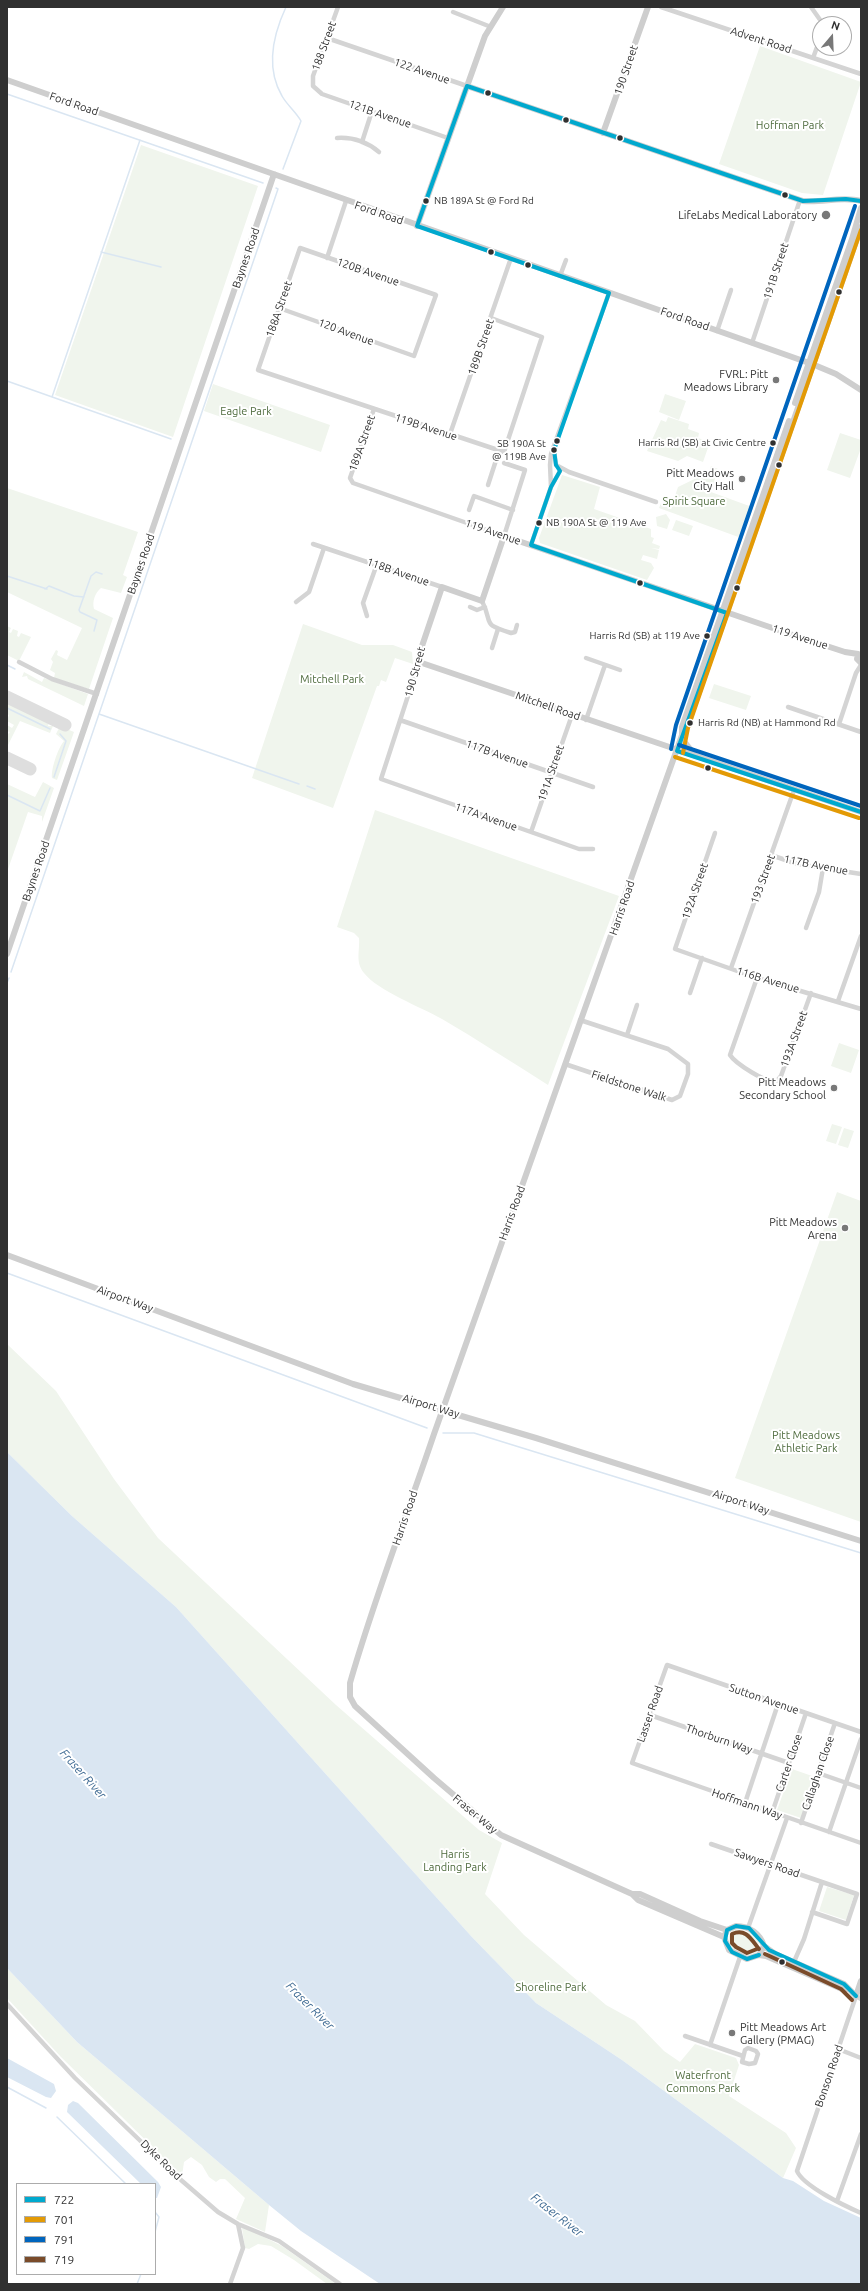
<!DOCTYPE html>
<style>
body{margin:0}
#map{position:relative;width:868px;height:2291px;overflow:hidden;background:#fff;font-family:Ubuntu,sans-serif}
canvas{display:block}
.frame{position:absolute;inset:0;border:8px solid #303030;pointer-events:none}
.legend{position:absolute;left:16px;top:2183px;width:140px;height:92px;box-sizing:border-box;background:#fff;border:1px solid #acacac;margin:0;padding:5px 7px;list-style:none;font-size:12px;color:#303030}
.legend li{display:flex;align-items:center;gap:8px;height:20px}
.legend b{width:20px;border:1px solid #acacac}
.north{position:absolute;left:812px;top:16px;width:40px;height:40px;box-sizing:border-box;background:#fff;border:1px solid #acacac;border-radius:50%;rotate:19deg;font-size:11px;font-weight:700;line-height:16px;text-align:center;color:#303030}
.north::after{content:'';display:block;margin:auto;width:14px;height:18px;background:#787878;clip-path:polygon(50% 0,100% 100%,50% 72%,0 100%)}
</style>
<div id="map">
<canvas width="868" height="2291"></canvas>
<div class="frame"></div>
<ul class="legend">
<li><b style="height:5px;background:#00a9ce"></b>722</li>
<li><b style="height:5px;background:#e39a05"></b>701</li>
<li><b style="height:5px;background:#0065bd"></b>791</li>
<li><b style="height:5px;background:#7a4b2a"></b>719</li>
</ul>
<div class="north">N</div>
</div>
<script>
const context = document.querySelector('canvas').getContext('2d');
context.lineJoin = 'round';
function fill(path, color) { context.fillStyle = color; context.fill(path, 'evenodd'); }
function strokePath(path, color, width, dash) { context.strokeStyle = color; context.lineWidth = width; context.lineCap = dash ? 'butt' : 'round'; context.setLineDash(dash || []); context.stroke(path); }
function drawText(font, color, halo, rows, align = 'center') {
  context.font = font + ' Ubuntu,sans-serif'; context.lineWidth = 4; context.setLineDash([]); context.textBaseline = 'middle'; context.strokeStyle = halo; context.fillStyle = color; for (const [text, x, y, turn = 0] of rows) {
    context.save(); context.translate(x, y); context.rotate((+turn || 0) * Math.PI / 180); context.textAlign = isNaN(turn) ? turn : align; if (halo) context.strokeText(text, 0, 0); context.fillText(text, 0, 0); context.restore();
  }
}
fill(new Path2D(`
 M 760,46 L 861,82 L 823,195 L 802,193 L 719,164 Z
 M 141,145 L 258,186 L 173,437 L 55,395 Z
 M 213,384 L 330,425 L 321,452 L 204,411 Z
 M 665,394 L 686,401 L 679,420 L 659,412 Z
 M 668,417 L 689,424 L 688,429 L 699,433 L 698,438 L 710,442 L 703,462 L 687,456 L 678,461 L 647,451 L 661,420 L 666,422 Z
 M 840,433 L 861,440 L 861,448 L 850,478 L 827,470 Z
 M 711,466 L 718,469 L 711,492 L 752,507 L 741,538 L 659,508 L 661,503 L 672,505 L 678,487 L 709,472 Z
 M 562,475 L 600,487 L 594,509 L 651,529 L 651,537 L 654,538 L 652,543 L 660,546 L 659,549 L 651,548 L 659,550 L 657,559 L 643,555 L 641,560 L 651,563 L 654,568 L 647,580 L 540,543 L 539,538 Z
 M 7,488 L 138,532 L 123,575 L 127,577 L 121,593 L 101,588 C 95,593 92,601 94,609 L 113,618 L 89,689 L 54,678 L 55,673 L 50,670 L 53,662 L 51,659 L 56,650 L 58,651 L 57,655 L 67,660 L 82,628 L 7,592 Z
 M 666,514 L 670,520 L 667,529 L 657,526 L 656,517 Z
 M 676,520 L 693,526 L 689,536 L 672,530 Z
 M 303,624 L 362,645 L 393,645 L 412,652 L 413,664 L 395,658 L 386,682 L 381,680 L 379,686 L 377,686 L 333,808 L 252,778 Z
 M 7,626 L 11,628 L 9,632 L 11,633 L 13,629 L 18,631 L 17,636 L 19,637 L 21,633 L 31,637 L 19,661 L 7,655 Z
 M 24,672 L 42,682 L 44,678 L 88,694 L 84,706 L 28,679 L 27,676 L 22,677 Z
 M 714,684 L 751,696 L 746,710 L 709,698 Z
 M 7,703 L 49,723 L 48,726 L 53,726 L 50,733 L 20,721 L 7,747 L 7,735 L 10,732 L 7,731 L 7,725 L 12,728 L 14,725 L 7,721 L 9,715 L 7,714 Z
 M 60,726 L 74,732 L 57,780 L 52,778 C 51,769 58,748 64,741 L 56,734 Z
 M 43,782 L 54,788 L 42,822 L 42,816 L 28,812 L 7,872 L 7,784 L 35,797 Z
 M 375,810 L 619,896 L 548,1085 C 513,1063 478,1040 442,1019 C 421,1007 378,991 364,973 C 355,962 360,951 359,938 L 354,933 L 337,927 Z
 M 839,1043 L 859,1050 L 851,1073 L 831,1066 Z
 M 832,1124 L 842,1127 L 836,1144 L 826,1141 Z
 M 844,1128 L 854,1131 L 848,1148 L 838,1145 Z
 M 837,1192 L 861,1201 L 861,1522 L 735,1478 Z
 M 7,1344 L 56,1391 L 114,1479 L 158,1538 L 336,1705 L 479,1830 L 502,1843 L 485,1894 L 524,1935 L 606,2005 L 635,2021 L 664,2051 L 680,2062 L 695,2044 L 736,2058 L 739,2065 L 729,2096 L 786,2133 L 796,2148 L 783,2178 L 622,2060 L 536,2003 L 471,1936 L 176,1607 L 72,1516 L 7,1452 Z
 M 792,1769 L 815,1777 L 801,1818 L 777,1810 Z
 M 827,1887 L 854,1895 L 846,1920 L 819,1911 Z
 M 735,1929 L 751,1933 L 759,1941 L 758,1950 L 754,1955 L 746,1956 L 730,1947 C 728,1939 728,1933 735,1929 Z
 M 7,1968 L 77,2042 L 269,2205 L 265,2232 L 236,2219 L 245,2198 L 225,2179 L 220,2179 L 216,2182 L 209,2177 L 202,2165 L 191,2157 L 184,2162 L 182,2176 L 61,2057 L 7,1998 Z
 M 244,2227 L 282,2246 L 336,2284 L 327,2284 L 294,2260 L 271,2246 L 258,2244 L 249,2249 L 245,2248 L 242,2228 Z`), '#f0f5ed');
fill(new Path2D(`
 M 7,1452 L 72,1516 L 176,1607 L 471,1936 L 536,2003 L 622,2060 L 783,2178 L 793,2181 L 824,2201 L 861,2218 L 861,2284 L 380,2284 L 301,2231 L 269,2205 L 77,2042 L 7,1968 Z
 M 7,2058 L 54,2084 L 56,2091 L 51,2098 L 46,2097 L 7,2077 Z
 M 73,2101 L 78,2103 L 158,2182 L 161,2187 L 157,2198 L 155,2198 L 155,2184 L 141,2184 L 67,2112 L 68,2105 Z`), '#dae6f2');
strokePath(new Path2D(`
 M 7,94 L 263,183
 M 283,169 L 301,121 C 296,112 287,105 282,96 C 265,67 273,35 286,7
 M 101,252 L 161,267
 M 7,381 L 171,439
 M 52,397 L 140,140
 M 7,576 L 47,589
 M 45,589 L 49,586 L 74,596 L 84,597
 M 94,631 L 97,620 L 80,612 L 79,610 L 91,576 L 96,572 L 102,574
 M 7,665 L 15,669
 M 7,708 L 50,729
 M 99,714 L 299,784
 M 54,777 L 66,741 L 60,734
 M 307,786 L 315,789
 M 7,795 L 40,811 L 50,788
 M 11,972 L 278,189 L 276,188
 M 7,983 L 9,978
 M 7,1273 L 427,1428
 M 443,1433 L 474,1433 L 861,1553
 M 7,2087 L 46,2108
 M 57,2117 L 126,2184
 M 155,2212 L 159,2217 L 155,2232
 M 137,2284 L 141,2274`), '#dae6f2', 1.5);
strokePath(new Path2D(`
 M 7,697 L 65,725
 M 7,758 L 30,769`), '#dedede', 13);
strokePath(new Path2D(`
 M 338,7 L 313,76 L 313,86 L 322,94 L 448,138
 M 661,7 L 861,74
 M 811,7 L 823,24
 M 453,12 L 491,27
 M 327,38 L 467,86
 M 813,58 L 820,39
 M 337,138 C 353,137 367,142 379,152
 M 362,142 L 372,111
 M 327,258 L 346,201
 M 560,276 L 566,260
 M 279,308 L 414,356 L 436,295 L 300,248 L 258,370 L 504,452 L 542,337 L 491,318
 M 717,331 L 731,290
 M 752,343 L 800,200
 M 374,409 L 350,478 L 353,483 L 504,536 L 525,470 L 504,463
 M 450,434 L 511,258
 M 554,450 L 556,465
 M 556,465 L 569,472 L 656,502
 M 488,485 L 499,451
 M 551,487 L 550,465 L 551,454 L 609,293
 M 469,510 L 474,496 L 513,510
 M 313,544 L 442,587
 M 531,545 L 551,487 L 560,471 L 559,467
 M 482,601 C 494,625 480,623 511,633 L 515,632 L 517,625
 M 296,602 L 309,592 L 324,548
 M 470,607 L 477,610 L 485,607
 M 367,616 L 363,603 L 377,564
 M 492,648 L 498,629
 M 586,658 L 620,670
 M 19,662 L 52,679 L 97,694
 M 419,662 L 381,779 L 579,849 L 593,849
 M 788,707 L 861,732
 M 400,720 L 593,787
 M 586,720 L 605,665
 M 839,724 L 856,673 L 861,665
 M 531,832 L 572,715
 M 715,833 L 675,949 L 757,978 L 861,1009
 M 771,855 L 797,864 L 861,874
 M 806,928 L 819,892 L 823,868
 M 731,968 L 794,790
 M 757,978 L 730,1055 C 735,1063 768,1085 777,1081 L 781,1076 L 811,993
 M 690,993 L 702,958
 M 838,1001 L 861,936
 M 627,1035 L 637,1005
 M 565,1064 L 672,1100 L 680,1096 L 688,1074 L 688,1064 L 668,1049 L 580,1020
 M 650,1715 L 789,1763
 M 861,1732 L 667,1665 L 632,1763 L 861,1843
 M 818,1773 L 861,1788
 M 745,1803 L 778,1704
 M 772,1813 L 806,1713
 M 801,1823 L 835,1723
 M 829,1832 L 861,1739
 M 711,1844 L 857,1894 L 847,1924 L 812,1912
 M 748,1928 L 787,1818
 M 793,1964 L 804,1939 L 822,1882
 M 861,1999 L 856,1996 L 797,2171 C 803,2186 845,2206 861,2213
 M 7,2004 L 75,2078 L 181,2180 L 218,2212 L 238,2224 L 279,2241 L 340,2284
 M 685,2036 L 743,2056
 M 710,2045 L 740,1957
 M 748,2048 L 756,2051 L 758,2054 L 755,2063 L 749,2064 L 742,2062 L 745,2050 Z
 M 838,2049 L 861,2058
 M 837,2201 L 861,2134
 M 230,2284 L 243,2248 L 238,2224`), '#d4d4d4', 4.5);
strokePath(new Path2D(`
 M 7,80 L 812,364 L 836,374 L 861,390
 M 467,86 L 803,201 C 823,203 841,196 861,201
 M 603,133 L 648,7
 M 417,226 L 485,36 L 503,7
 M 795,403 L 852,239 L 861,208
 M 858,654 L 845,652 L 793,635 L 504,536 L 482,601 L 442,587 L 420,652 L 419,662 L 861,812
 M 858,654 L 857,659 L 861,663
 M 682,735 L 682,727 L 789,421
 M 681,738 L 695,755
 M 7,954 L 274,174
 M 7,1255 L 353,1384 L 536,1438 L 861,1541
 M 632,1894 L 638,1900 L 724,1937
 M 736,1926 C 750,1926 760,1934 764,1946 L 759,1955 L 747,1959 L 729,1950 L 724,1937 L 727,1930 Z
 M 727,1930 L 700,1921 L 640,1894 L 632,1894 L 501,1835 L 434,1778 L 355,1706 L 350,1697 L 350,1683 C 374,1599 406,1517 434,1434 C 515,1200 601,969 682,735 L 686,729 L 861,227
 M 764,1946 L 775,1954 L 844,1984 L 856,1996 L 861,1981
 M 759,1955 L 766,1956 L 842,1989 L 848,1989`), '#cecece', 6);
strokePath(new Path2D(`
 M 467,86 L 803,201 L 846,199 L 861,201
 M 417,226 L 609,293
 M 417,226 L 467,86
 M 531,545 L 727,613 L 677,751
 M 531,545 L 551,487 L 560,471 L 556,465 L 554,450 L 609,293
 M 677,751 L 861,812
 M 759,1955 L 747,1959 L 732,1952 L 725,1941 L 727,1930 L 736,1926 L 749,1928 L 769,1950 L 844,1984 L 856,1996`), '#00a9ce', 4);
strokePath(new Path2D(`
 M 683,753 L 688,728 L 861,230
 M 675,757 L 859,818`), '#e39a05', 4);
strokePath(new Path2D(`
 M 679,745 L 861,806
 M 671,749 L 676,725 L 855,206`), '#0065bd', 4);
strokePath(new Path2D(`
 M 757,1949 L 747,1953 L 736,1947 L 732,1943 L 732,1934 C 746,1928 751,1939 759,1949
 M 765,1954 L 841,1989 L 852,2000`), '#7a4b2a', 4);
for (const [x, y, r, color] of [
 [488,93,3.5,"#303030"],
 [566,120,3.5,"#303030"],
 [620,138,3.5,"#303030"],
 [785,195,3.5,"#303030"],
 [426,201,3.5,"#303030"],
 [826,215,5,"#787878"],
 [491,252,3.5,"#303030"],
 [528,265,3.5,"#303030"],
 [839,292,3.5,"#303030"],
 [776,380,4,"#787878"],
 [557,441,3.5,"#303030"],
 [773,443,3.5,"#303030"],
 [554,450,3.5,"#303030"],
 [779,465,3.5,"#303030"],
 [742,479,4,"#787878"],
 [539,523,3.5,"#303030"],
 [640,583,3.5,"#303030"],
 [737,588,3.5,"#303030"],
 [707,636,3.5,"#303030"],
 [690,723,3.5,"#303030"],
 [708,768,3.5,"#303030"],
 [834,1088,4,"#787878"],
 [845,1228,4,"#787878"],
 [782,1962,3.5,"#303030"],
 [732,2033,4,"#787878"]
]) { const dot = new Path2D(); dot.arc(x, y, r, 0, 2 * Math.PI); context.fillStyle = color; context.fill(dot); strokePath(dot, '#fff', 1.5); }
drawText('10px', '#303030', '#fff', [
 ["NB 189A St @ Ford Rd",434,201],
 ["Harris Rd (SB) at Civic Centre",766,443,"right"],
 ["SB 190A St",546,444,"right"],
 ["@ 119B Ave",546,457,"right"],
 ["NB 190A St @ 119 Ave",546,523],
 ["Harris Rd (SB) at 119 Ave",700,636,"right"],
 ["Harris Rd (NB) at Hammond Rd",698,723]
], 'left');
drawText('11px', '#303030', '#fff', [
 ["Advent Road",761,40,18],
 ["188 Street",324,46,-70],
 ["190 Street",626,70,-71],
 ["122 Avenue",422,71,19],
 ["Ford Road",74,104,19],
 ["121B Avenue",380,114,19],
 ["Ford Road",379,213,19],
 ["Baynes Road",246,258,-71],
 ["191B Street",776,271,-72],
 ["120B Avenue",368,272,19],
 ["188A Street",279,309,-71],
 ["Ford Road",685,319,19],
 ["120 Avenue",346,332,20],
 ["189B Street",481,347,-71],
 ["119B Avenue",426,427,18],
 ["189A Street",362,443,-71],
 ["119 Avenue",493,532,19],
 ["Baynes Road",141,564,-71],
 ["118B Avenue",398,572,19],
 ["119 Avenue",800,637,18],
 ["190 Street",415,672,-75],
 ["Mitchell Road",548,706,19],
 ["117B Avenue",497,754,19],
 ["191A Street",551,773,-71],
 ["117A Avenue",486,817,19],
 ["117B Avenue",816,865,11],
 ["Baynes Road",36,871,-71],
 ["193 Street",763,879,-70],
 ["192A Street",695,891,-71],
 ["Harris Road",622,908,-71],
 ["116B Avenue",768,980,17],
 ["193A Street",794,1039,-70],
 ["Fieldstone Walk",629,1086,18],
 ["Harris Road",512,1213,-70],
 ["Airport Way",125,1299,20],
 ["Airport Way",431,1406,17],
 ["Airport Way",741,1502,18],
 ["Harris Road",405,1518,-71],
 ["Sutton Avenue",764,1699,19],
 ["Lasser Road",650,1714,-71],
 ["Thorburn Way",719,1739,19],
 ["Carter Close",789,1763,-71],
 ["Callaghan Close",818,1773,-71],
 ["Hoffmann Way",747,1804,19],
 ["Fraser Way",475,1814,40],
 ["Sawyers Road",767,1863,19],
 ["Bonson Road",829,2076,-71],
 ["Dyke Road",161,2160,44]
]);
drawText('11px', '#4e6b3d', '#fff', [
 ["Hoffman Park",790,125],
 ["Eagle Park",246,411],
 ["Spirit Square",694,501],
 ["Mitchell Park",332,679],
 ["Pitt Meadows",806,1435],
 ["Athletic Park",806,1448],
 ["Harris",455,1854],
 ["Landing Park",455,1867],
 ["Shoreline Park",551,1987],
 ["Waterfront",703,2075],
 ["Commons Park",703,2088]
]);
drawText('11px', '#303030', '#fff', [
 ["LifeLabs Medical Laboratory",817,215],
 ["FVRL: Pitt",768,374],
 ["Meadows Library",768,387],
 ["Pitt Meadows",734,473],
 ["City Hall",734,486],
 ["Pitt Meadows",826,1082],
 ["Secondary School",826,1095],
 ["Pitt Meadows",837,1222],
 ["Arena",837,1235],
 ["Pitt Meadows Art",740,2027,"left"],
 ["Gallery (PMAG)",740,2040,"left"]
], 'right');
drawText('italic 12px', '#3d6992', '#fff', [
 ["Fraser River",83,1774,48],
 ["Fraser River",310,2006,45],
 ["Fraser River",557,2215,38]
]);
</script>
